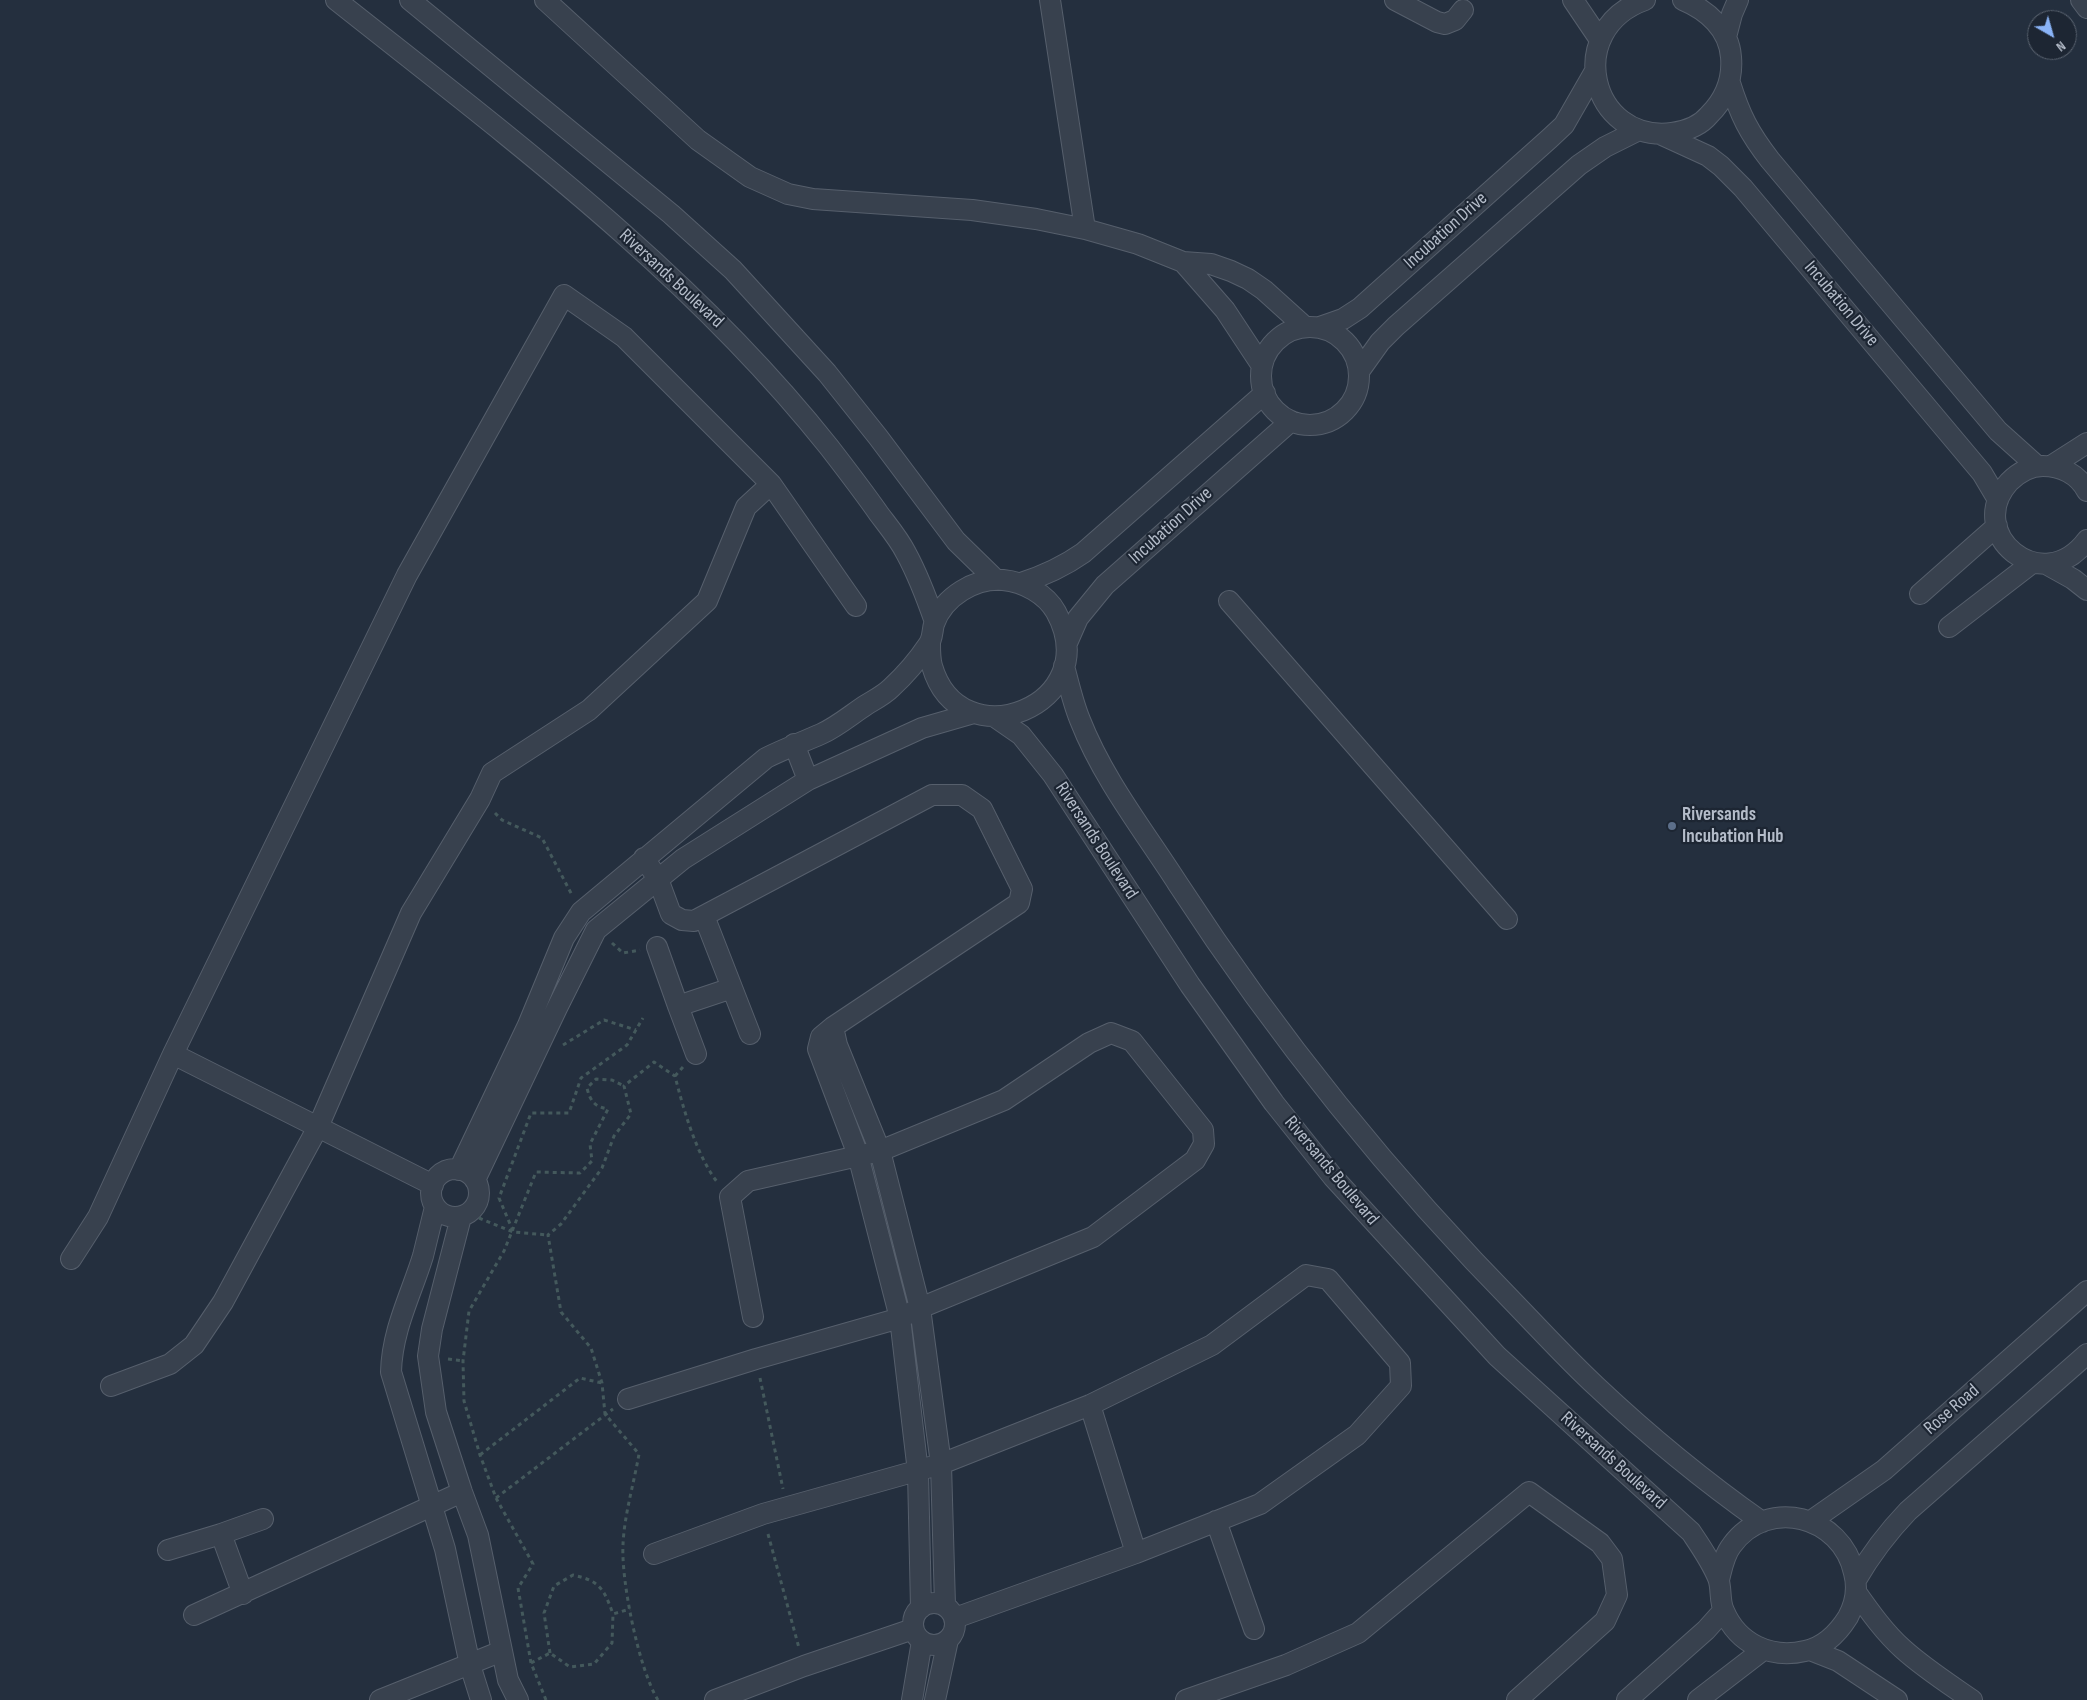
<!DOCTYPE html>
<style>
body{margin:0}
#map{position:relative;width:2087px;height:1700px;overflow:hidden;background:#242f3e;font-family:"Sofia Sans Condensed",sans-serif}
canvas{display:block}
.north{position:absolute;left:2027px;top:10px;width:50px;height:50px;box-sizing:border-box;background:#1d2633;border:1px solid #59626f;border-radius:50%;rotate:142deg;font-size:14px;font-weight:700;line-height:20px;text-align:center;color:#b4bcc9}
.north::after{content:'';display:block;margin:auto;width:18px;height:22px;background:#8ab4f8;clip-path:polygon(50% 0,100% 100%,50% 72%,0 100%)}
</style>
<div id="map">
<canvas width="2087" height="1700"></canvas>
<div class="north">N</div>
</div>
<script>
const context = document.querySelector('canvas').getContext('2d');
context.lineJoin = 'round';
function strokePath(path, color, width, dash) { context.strokeStyle = color; context.lineWidth = width; context.lineCap = dash ? 'butt' : 'round'; context.setLineDash(dash || []); context.stroke(path); }
function drawText(font, color, halo, rows, align = 'center') {
  context.font = font + ' "Sofia Sans Condensed",sans-serif'; context.lineWidth = 4.5; context.setLineDash([]); context.textBaseline = 'middle'; context.strokeStyle = halo; context.fillStyle = color; for (const [text, x, y, turn = 0] of rows) {
    context.save(); context.translate(x, y); context.rotate((+turn || 0) * Math.PI / 180); context.textAlign = isNaN(turn) ? turn : align; if (halo) context.strokeText(text, 0, 0); context.fillText(text, 0, 0); context.restore();
  }
}
const minor = new Path2D(`
 M 336,0 C 510,138 690,272 829,447 C 846,469 863,491 879,514 C 888,526 899,539 906,553 C 918,575 927,599 935,622
 M 410,0 L 671,214 L 733,270 L 827,373 L 878,437 L 956,541 L 996,580
 M 545,0 L 698,140 L 750,177 L 788,194 L 813,199 L 972,210 L 1036,219 L 1085,229 L 1138,244 L 1183,262 L 1211,264 L 1231,271 L 1248,279 L 1264,290 L 1305,327
 M 1050,0 L 1085,229
 M 1395,0 L 1437,22 L 1445,24 L 1455,20 L 1463,10
 M 1573,0 L 1600,40
 M 1645,0 C 1563,29 1590,143 1672,133 C 1686,131 1700,126 1709,115 C 1725,99 1733,80 1731,57 C 1729,29 1707,10 1683,0
 M 2081,0 L 2087,8
 M 1726,37 L 1732,14 L 1738,0
 M 1730,83 C 1740,115 1749,133 1770,160 L 1998,431 L 2037,466
 M 1660,134 L 1708,156 L 1721,166 L 1743,188 L 1982,473 L 1998,500
 M 1183,262 L 1225,310 L 1262,366
 M 1320,327 L 1343,319 L 1360,308 L 1549,139 L 1564,125 L 1595,71
 M1261 376a49 49 0 1 1 98 0a49 49 0 1 1-98 0Z
 M 1360,370 L 1380,342 L 1396,326 L 1579,165 L 1605,147 L 1639,130
 M 2051,466 L 2087,443
 M 771,484 L 856,606
 M 2087,491 C 2078,474 2061,466 2043,466 C 2030,466 2018,473 2009,482 C 1963,533 2042,600 2087,540
 M 2046,564 L 2073,579 L 2087,590
 M 1021,583 C 1043,576 1063,567 1083,553 L 1265,393
 M 1920,594 L 1997,526
 M 1229,601 L 1507,919
 M 1949,627 L 2032,563
 M 1067,643 L 1078,618 L 1105,585 L 1291,421
 M 1064,666 C 1069,685 1073,703 1080,720 C 1103,779 1144,831 1178,884 C 1278,1038 1393,1180 1522,1311 C 1547,1337 1571,1363 1597,1387 C 1649,1436 1704,1481 1762,1522
 M 995,717 L 1021,735 L 1053,775 L 1190,985 L 1274,1103 L 1333,1177 L 1497,1356 L 1691,1532 C 1701,1547 1711,1561 1718,1578 C 1722,1588 1719,1601 1724,1611 C 1738,1644 1771,1659 1805,1651 C 1824,1647 1838,1633 1848,1617 C 1855,1604 1858,1588 1854,1573 C 1842,1516 1768,1496 1732,1545 C 1724,1555 1722,1568 1719,1580
 M 794,744 L 808,780
 M 644,858 L 658,879 L 671,914 L 682,920 L 694,921 L 932,795 L 962,795 L 982,809 L 1022,889 L 1019,903 L 833,1027 L 821,1037 L 818,1049 L 858,1155 L 900,1318 L 918,1472 L 921,1608
 M 704,916 L 750,1034
 M 657,947 L 678,1006
 M 833,1027 L 837,1045 L 880,1151 L 920,1308 L 941,1464 L 945,1605
 M 173,1054 L 433,1185
 M 696,1054 L 678,1006 L 732,988
 M431 1193a24 24 0 1 1 48 0a24 24 0 1 1-48 0Z
 M 459,1170 L 528,1025 L 564,938 L 581,912 L 766,758 C 784,749 803,742 821,734 C 837,727 852,714 866,705 C 874,700 884,695 891,688 C 904,676 918,660 928,645 C 933,639 932,631 934,624 C 944,596 975,578 1003,580 C 1024,582 1046,594 1056,612 C 1107,705 960,763 932,666 C 930,659 930,651 930,644
 M 475,1180 L 557,1008 L 596,930 L 683,859 L 808,780 L 922,728 L 974,713
 M 435,1207 C 431,1223 427,1240 423,1256 C 411,1295 392,1330 391,1372 L 445,1549 L 470,1665 L 481,1700
 M 461,1217 L 432,1329 L 428,1356 L 436,1412 L 462,1492 L 478,1535 L 508,1680 L 518,1700
 M 71,1259 L 98,1217 L 173,1054 L 407,575 L 564,295 L 624,337 L 771,484 L 746,507 L 707,601 L 589,710 L 492,773 L 480,799 L 411,913 L 318,1127 L 223,1302 L 194,1345 L 170,1364 L 111,1386
 M 628,1399 L 756,1359 L 900,1318 L 920,1308 L 1093,1237 L 1195,1160 L 1204,1144 L 1203,1130 L 1132,1041 L 1111,1033 L 1089,1043 L 1004,1100 L 880,1151 L 748,1181 L 730,1197 L 753,1317
 M 1090,1405 L 1136,1553
 M 1216,1521 L 1254,1629
 M 1811,1521 L 1884,1470 L 2087,1291
 M 168,1550 L 221,1534
 M 654,1554 L 763,1514 L 941,1464 L 1090,1405 L 1212,1345 L 1306,1275 L 1328,1279 L 1400,1363 L 1401,1386 L 1357,1435 L 1260,1504 L 1136,1553 L 955,1618
 M 1856,1580 C 1871,1554 1887,1533 1908,1511 L 2087,1354
 M 1856,1592 C 1870,1612 1885,1633 1903,1649 C 1924,1668 1949,1684 1972,1700
 M 243,1594 L 221,1534 L 263,1519
 M913 1624a21 21 0 1 1 42 0a21 21 0 1 1-42 0Z
 M 194,1615 L 462,1492
 M 1810,1650 L 1838,1661 L 1897,1700
 M 380,1700 L 502,1651
 M 715,1700 L 804,1666 L 913,1629
 M 912,1700 L 922,1641
 M 935,1700 L 948,1640
 M 1186,1700 L 1286,1665 L 1358,1633 L 1529,1492 L 1600,1543 L 1612,1559 L 1617,1595 L 1605,1621 L 1517,1700
 M 1627,1700 L 1706,1630 L 1723,1611
 M 1698,1700 L 1763,1650`);
strokePath(minor, '#565f6c', 22);
strokePath(new Path2D(`
 M 495,813 L 502,820 L 542,838 L 572,895
 M 612,943 L 623,953 L 640,950
 M 563,1045 L 604,1020 L 636,1030
 M 675,1076 L 683,1067
 M 479,1218 L 513,1232 L 548,1235
 M 513,1231 L 499,1198 L 531,1113 L 569,1113 L 581,1078 L 627,1045 L 643,1018
 M 448,1359 L 463,1361
 M 760,1378 L 783,1489
 M 480,1455 L 580,1378 L 602,1383
 M 496,1498 L 613,1409
 M 768,1534 L 799,1648
 M 550,1653 L 544,1613 L 554,1586 L 573,1575 C 600,1581 604,1589 613,1614
 M 531,1663 L 550,1653 L 570,1667 L 594,1664 L 612,1643 L 613,1614 L 630,1609
 M 546,1700 L 531,1663 L 518,1588 L 533,1564 L 496,1498 L 480,1455 L 464,1401 L 463,1361 L 469,1311 L 504,1251 L 536,1172 L 580,1173 L 592,1161 L 590,1144 L 608,1109 C 595,1107 590,1101 587,1088 L 596,1079 L 612,1080 L 624,1086
 M 658,1700 C 639,1670 621,1581 623,1545 C 624,1516 634,1483 639,1454 L 605,1414 L 602,1383 L 591,1348 L 561,1312 L 548,1235 L 561,1224 L 602,1168 L 614,1136 L 631,1114 L 624,1086 L 654,1062 L 675,1076 C 683,1108 697,1157 718,1183`), '#44595c', 3, [4, 4]);
strokePath(minor, '#38414e', 20);
for (const [x, y, r, color] of [
 [1672,826,5,"#5c6f8a"]
]) { const dot = new Path2D(); dot.arc(x, y, r, 0, 2 * Math.PI); context.fillStyle = color; context.fill(dot); strokePath(dot, '#1d2633', 2); }
drawText('19px', '#b4bcc9', '#1d2633', [
 ["Incubation Drive",1446,231,-42],
 ["Riversands Boulevard",671,279,43],
 ["Incubation Drive",1841,304,50],
 ["Incubation Drive",1171,526,-42],
 ["Riversands Boulevard",1096,841,57],
 ["Riversands Boulevard",1331,1171,50],
 ["Rose Road",1952,1410,-41],
 ["Riversands Boulevard",1613,1461,42]
]);
drawText('bold 19px', '#b4bcc9', '#1d2633', [
 ["Riversands",1682,815],
 ["Incubation Hub",1682,837]
], 'left');
</script>
